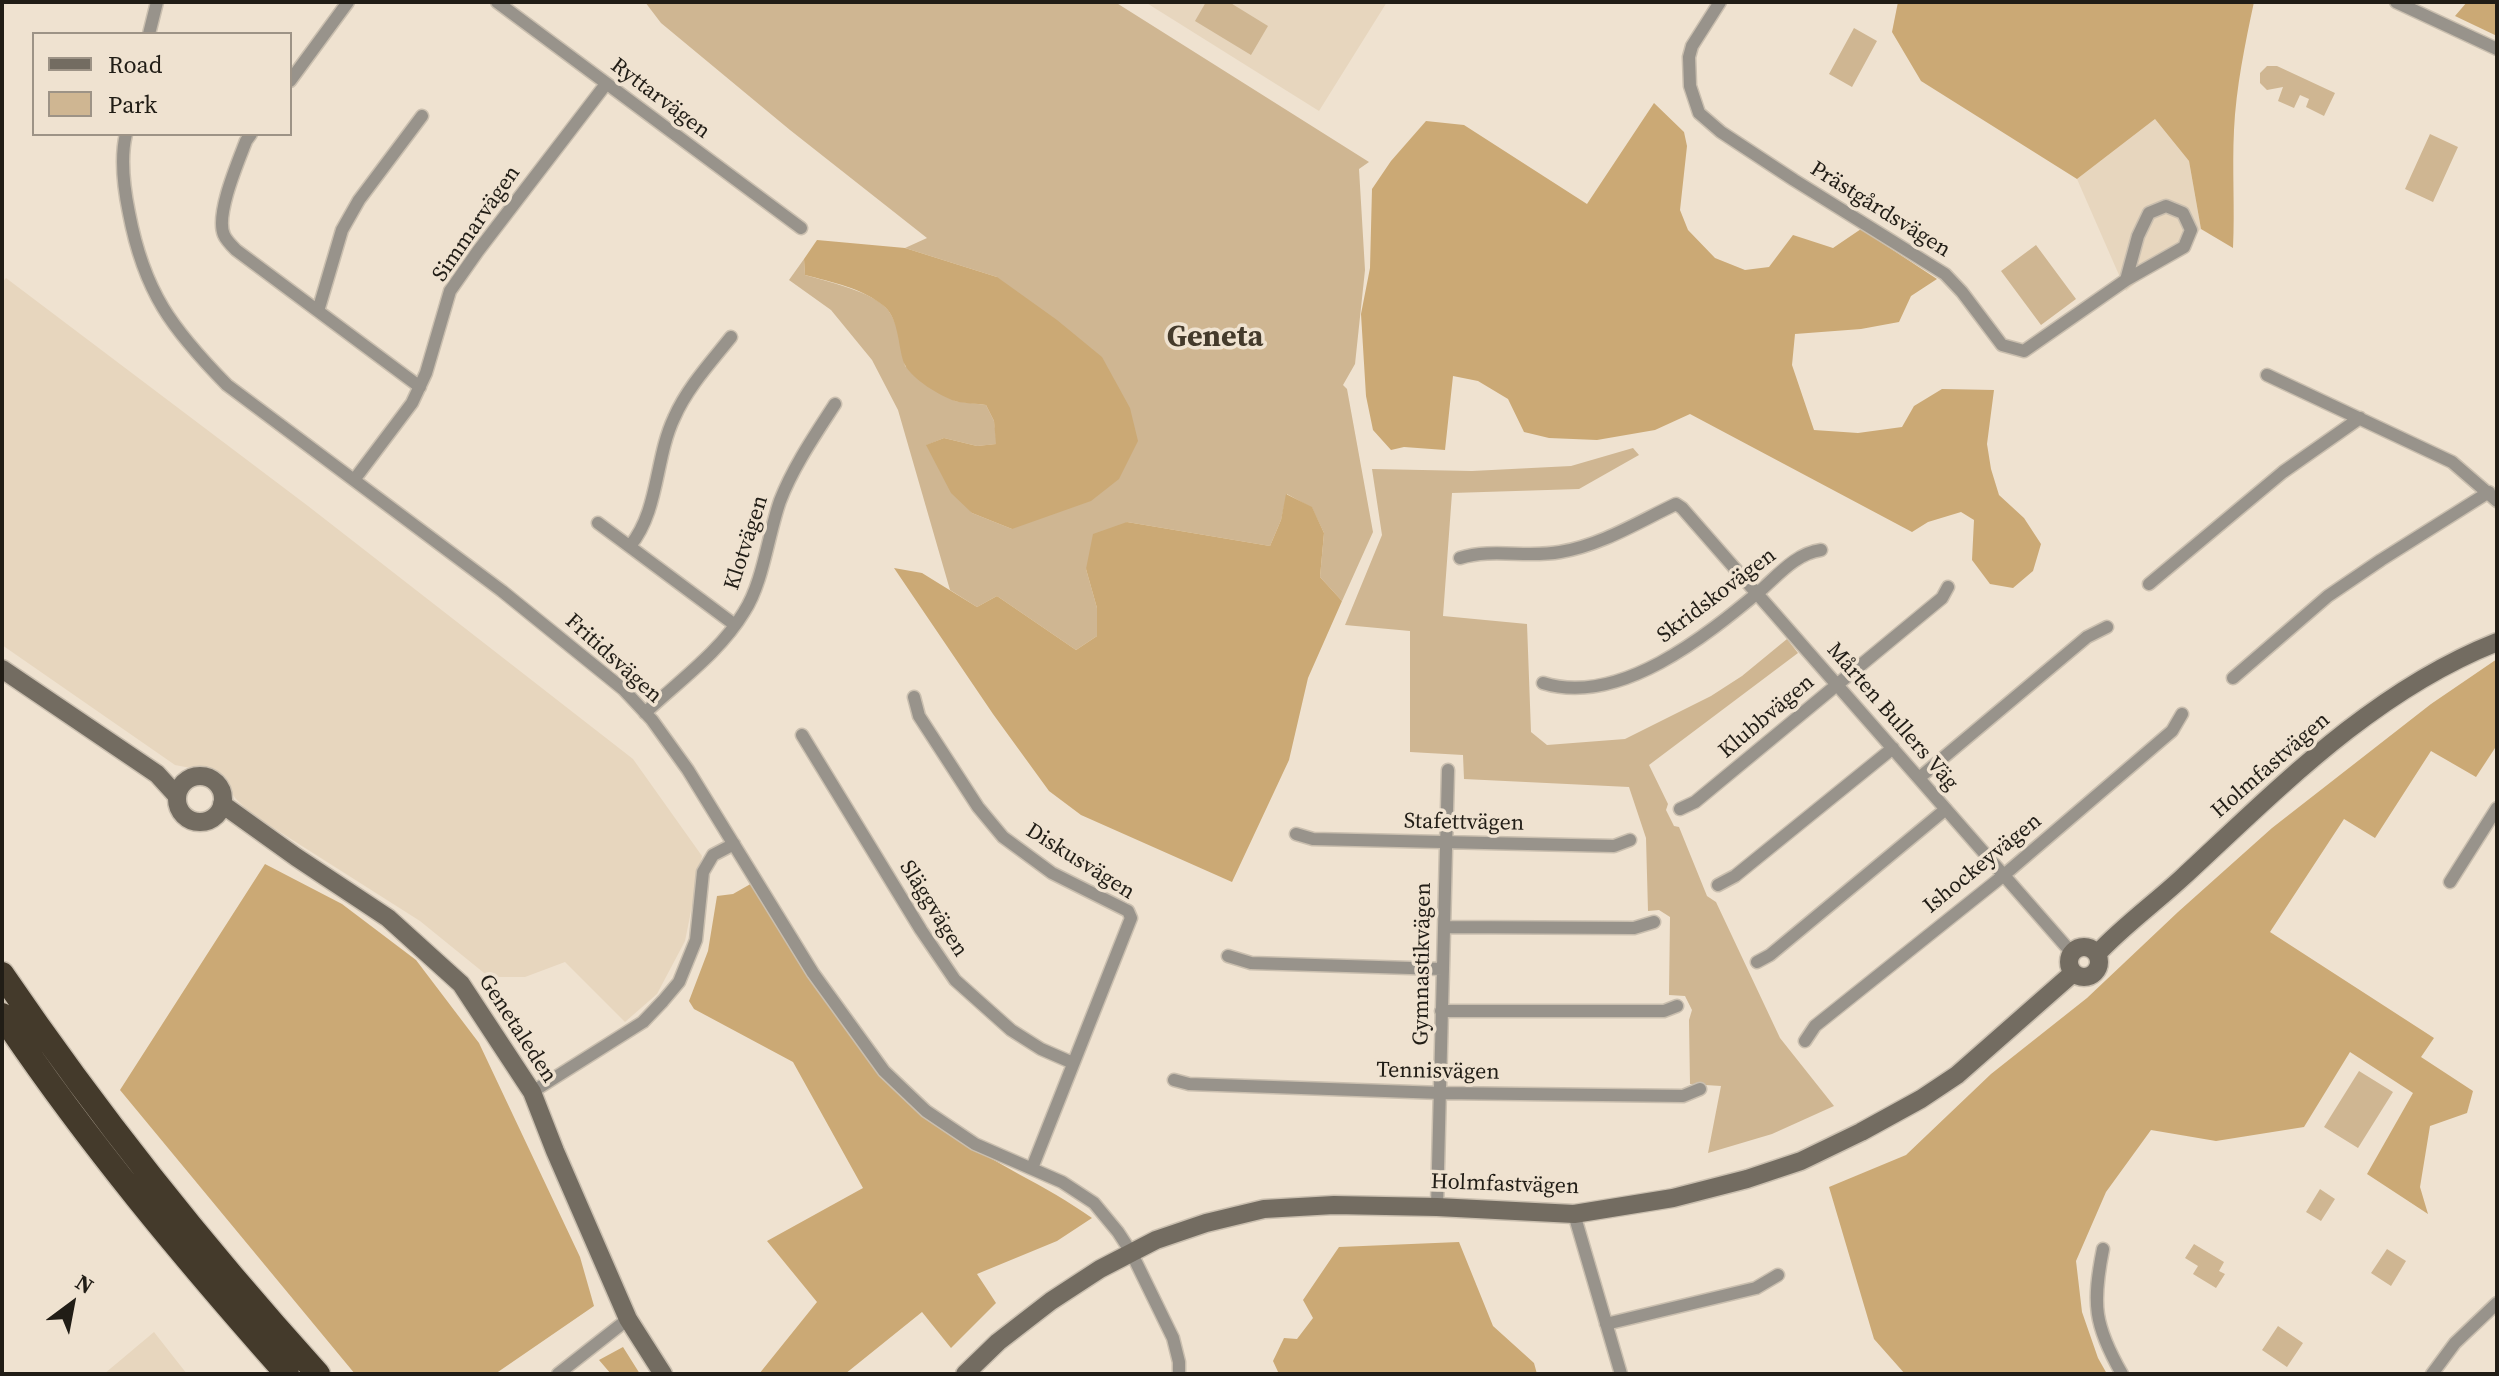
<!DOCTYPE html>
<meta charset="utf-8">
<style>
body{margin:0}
#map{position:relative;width:2499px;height:1376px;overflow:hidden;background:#efe2d0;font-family:"Source Serif 4",serif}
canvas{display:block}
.frame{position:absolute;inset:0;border:4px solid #211d16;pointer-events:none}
.legend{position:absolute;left:32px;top:32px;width:260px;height:104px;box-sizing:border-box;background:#efe2d0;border:2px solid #9d9386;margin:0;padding:10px 14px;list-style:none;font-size:24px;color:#211d16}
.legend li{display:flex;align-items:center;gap:16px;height:40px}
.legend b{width:40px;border:2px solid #9d9386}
.north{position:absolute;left:32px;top:1264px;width:80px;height:80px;-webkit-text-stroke:6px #efe2d0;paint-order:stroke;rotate:32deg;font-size:22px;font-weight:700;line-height:32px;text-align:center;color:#211d16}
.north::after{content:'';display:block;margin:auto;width:28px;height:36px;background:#211d16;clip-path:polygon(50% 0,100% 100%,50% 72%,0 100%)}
</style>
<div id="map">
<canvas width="2499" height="1376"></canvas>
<div class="frame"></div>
<ul class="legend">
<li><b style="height:10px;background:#736c61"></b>Road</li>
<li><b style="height:22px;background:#cfb692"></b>Park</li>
</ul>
<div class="north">N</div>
</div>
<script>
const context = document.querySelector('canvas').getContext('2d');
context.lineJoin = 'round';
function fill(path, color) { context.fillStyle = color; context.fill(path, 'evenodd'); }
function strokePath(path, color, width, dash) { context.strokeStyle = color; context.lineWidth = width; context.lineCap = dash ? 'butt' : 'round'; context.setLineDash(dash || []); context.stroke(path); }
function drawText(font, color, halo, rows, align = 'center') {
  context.font = font + ' "Source Serif 4",serif'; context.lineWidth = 7; context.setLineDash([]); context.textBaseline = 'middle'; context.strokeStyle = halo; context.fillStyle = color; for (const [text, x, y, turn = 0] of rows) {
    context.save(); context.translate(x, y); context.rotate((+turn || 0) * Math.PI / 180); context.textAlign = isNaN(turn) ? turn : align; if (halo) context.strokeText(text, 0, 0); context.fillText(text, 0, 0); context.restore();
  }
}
fill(new Path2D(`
 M 1145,2 L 1387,2 L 1319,111 Z
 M 2155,119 L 2189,161 L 2201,229 L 2126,291 L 2077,179 Z
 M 6,278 L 308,506 L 633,759 L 702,856 L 685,941 L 657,994 L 625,1022 L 565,962 L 525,977 L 489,977 L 420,921 L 250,813 L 236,799 L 217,773 L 175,765 L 2,645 L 2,283 Z
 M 154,1332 L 187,1374 L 104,1374 Z`), '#e7d6be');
fill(new Path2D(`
 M 645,2 L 1115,2 L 1369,162 L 1359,169 L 1365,270 L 1355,364 L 1343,385 L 1347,389 L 1373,532 L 1342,601 L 1320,577 L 1324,533 L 1312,508 L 1287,494 L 1281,520 L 1270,546 L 1127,522 L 1086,569 L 1097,608 L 1097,636 L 1076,650 L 997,596 L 977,607 L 950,590 L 898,410 L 872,360 L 831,310 L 789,280 L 804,259 L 805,275 C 826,281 874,292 888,310 C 899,325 902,348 905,366 L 955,401 L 986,405 L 994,421 L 997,444 L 977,446 L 944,438 L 927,445 L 972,513 L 1012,529 L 997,277 L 905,248 L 927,238 L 790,130 L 661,23 Z
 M 1206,2 L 1229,2 L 1268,26 L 1251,55 L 1195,21 Z
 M 1854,28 L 1877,41 L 1852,87 L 1829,74 Z
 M 2267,66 L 2277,66 L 2335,93 L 2324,116 L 2306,107 L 2309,99 L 2300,95 L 2294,108 L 2278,101 L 2283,87 L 2267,90 L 2260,83 L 2260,73 Z
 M 2430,134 L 2458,147 L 2433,202 L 2405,189 Z
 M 2036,245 L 2076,299 L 2041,325 L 2001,271 Z
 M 1633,448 L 1639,455 L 1579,489 L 1452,493 L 1443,616 L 1527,624 L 1531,732 L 1547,745 L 1625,739 L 1711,696 L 1742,676 L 1787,639 L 1798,653 L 1649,765 L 1668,804 L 1666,810 L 1674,826 L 1679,827 L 1707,896 L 1716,902 L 1780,1038 L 1834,1106 L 1772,1134 L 1708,1153 L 1721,1086 L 1690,1084 L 1689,1020 L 1692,1010 L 1685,996 L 1669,995 L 1670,917 L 1659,910 L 1648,911 L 1646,838 L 1629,787 L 1464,779 L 1463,755 L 1410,752 L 1410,631 L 1345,625 L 1382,535 L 1372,469 L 1472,471 L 1571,466 Z
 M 2359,1071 L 2393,1092 L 2358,1148 L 2324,1127 Z
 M 2320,1189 L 2335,1199 L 2321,1221 L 2306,1212 Z
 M 2194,1244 L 2224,1262 L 2219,1271 L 2225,1274 L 2216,1288 L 2193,1274 L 2198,1266 L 2185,1258 Z
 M 2387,1249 L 2406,1261 L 2391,1286 L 2371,1273 Z
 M 2278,1326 L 2303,1343 L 2287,1367 L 2262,1350 Z`), '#cfb692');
fill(new Path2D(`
 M 1898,2 L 2254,2 C 2245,44 2236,88 2234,130 C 2232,169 2235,209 2233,248 L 2201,229 L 2189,161 L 2155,119 L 2077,179 L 1921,81 L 1892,32 Z
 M 2467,2 L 2497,2 L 2497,36 L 2455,16 Z
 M 1654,103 L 1684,132 L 1687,146 L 1680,210 L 1688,230 L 1715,258 L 1745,270 L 1769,267 L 1793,235 L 1833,248 L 1861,229 L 1937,279 L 1911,296 L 1899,322 L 1861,329 L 1795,334 L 1792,365 L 1814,430 L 1858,433 L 1902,427 L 1914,406 L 1942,389 L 1994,390 L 1987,444 L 1991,469 L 1999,495 L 2024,518 L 2041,544 L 2033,571 L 2013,588 L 1990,584 L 1972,560 L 1974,520 L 1961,512 L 1928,522 L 1912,532 L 1690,414 L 1655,430 L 1597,440 L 1549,438 L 1524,432 L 1508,399 L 1478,381 L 1453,376 L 1445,450 L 1404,447 L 1391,450 L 1373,430 L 1366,396 L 1361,314 L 1370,268 L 1372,189 L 1391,161 L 1426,121 L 1464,125 L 1587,204 Z
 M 817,240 L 905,248 L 997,277 L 1057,320 L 1102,357 L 1130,408 L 1138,441 L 1119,479 L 1091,501 L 1012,529 L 972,513 L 951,493 L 926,445 L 944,438 L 977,446 L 996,444 L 994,421 L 986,405 C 976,403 965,404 955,401 C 940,396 912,379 905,365 C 898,351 900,321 885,307 C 863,288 831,282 805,275 L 804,259 Z
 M 1286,494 L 1312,507 L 1324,533 L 1320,577 L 1342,601 L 1308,678 L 1289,760 L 1232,882 L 1081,815 L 1049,791 L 993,714 L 894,568 L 922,573 L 977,607 L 997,596 L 1076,650 L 1097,636 L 1097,608 L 1086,569 L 1093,534 L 1127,522 L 1270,546 L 1281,520 Z
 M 2497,659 L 2497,745 L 2476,777 L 2431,751 L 2375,838 L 2344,819 L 2270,932 L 2434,1038 L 2421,1057 L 2473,1091 L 2467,1113 L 2430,1126 L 2420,1187 L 2428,1214 L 2367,1174 L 2413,1093 L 2350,1052 L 2304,1127 L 2216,1141 L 2151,1130 L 2106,1192 L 2076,1261 L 2082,1312 L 2098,1358 L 2107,1374 L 1905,1374 L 1874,1339 L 1829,1187 L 1906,1155 L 1991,1074 L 2087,998 L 2178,912 L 2272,828 L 2431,704 Z
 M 265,864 L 342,904 L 416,960 L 479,1043 L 580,1257 L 594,1306 L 495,1374 L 355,1374 L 120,1090 Z
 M 754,882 C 793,946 829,1013 878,1070 C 892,1087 928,1116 947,1130 C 993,1164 1046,1185 1092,1218 L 1057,1241 L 977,1274 L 996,1303 L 951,1348 L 922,1312 L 845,1374 L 759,1374 L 817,1302 L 767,1241 L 863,1188 L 793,1062 L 694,1009 L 689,1001 L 708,951 L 717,896 L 733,894 Z
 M 1459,1242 L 1493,1326 L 1534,1363 L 1537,1374 L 1279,1374 L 1273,1361 L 1284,1338 L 1297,1339 L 1313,1318 L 1303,1300 L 1339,1247 Z
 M 623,1347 L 640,1374 L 611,1374 L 599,1360 Z`), '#cba975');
const street = new Path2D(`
 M 497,2 L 801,228
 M 1720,2 L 1692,46 L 1689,57 L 1690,86 L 1699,113 L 1721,132 L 1794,180 L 1945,274 L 1962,292 L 2002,345 L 2024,351 L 2126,280 L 2184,247 L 2191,230 L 2183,213 L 2166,206 L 2149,213 L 2138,236 L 2126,280
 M 2396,2 L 2497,49
 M 149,34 L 157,2
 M 290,81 L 348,2
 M 126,134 C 120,159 124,189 129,213 C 144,292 172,329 227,385 L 502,591 L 623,689 L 652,720 L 688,770 L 813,973 L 884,1071 L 926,1111 L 975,1144 L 1062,1182 L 1094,1203 L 1118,1232 L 1131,1252 L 1173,1338 L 1179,1362 L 1179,1374
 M 251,134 L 246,141 C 238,162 215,215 224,235 C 226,240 232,246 236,250 L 420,387
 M 318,311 L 342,230 L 359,200 L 422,116
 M 2267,375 L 2452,462 L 2497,501
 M 354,480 L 412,403 L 426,373 L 450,291 L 478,251 L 606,84
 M 598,523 L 735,625
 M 630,546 C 659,511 655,458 674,418 C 687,388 711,362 731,337
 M 1460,558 C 1492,548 1527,558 1560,552 C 1602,545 1638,522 1676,504 L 1682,508 L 2071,952
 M 2149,584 L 2283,472 L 2360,418
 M 2233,678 L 2328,596 L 2381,560 L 2489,492
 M 1543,683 C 1619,707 1706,636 1761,590 C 1779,574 1797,553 1821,550
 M 914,697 L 919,716 L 978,807 L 1003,837 L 1052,873 L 1128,911 L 1131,918 L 1032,1168
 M 645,713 C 679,681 720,652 744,612 C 763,583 768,535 780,501 C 793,467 815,435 835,404
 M 802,735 L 921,930 L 955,980 L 1011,1030 L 1041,1049 L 1073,1063
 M 1919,778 L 2087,637 L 2107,627
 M 1680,809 L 1695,802 L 1942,598 L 1948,587
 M 1296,834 L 1313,839 L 1614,846 L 1630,840
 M 2450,882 L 2497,808
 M 1718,885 L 1735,876 L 1893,748
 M 1444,927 L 1634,928 L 1654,922
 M 1228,956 L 1251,963 L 1442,969
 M 1757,962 L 1770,955 L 1946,809
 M 1441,1011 L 1664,1011 L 1677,1006
 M 1805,1041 L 1815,1026 L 2004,875 L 2172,731 L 2182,714
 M 1174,1080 L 1189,1084 L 1441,1093 L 1683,1096 L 1700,1089
 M 532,1092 L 643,1022 L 663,1001 L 679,982 L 696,940 L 703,872 L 713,855 L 734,844
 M 1437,1207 L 1448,770
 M 1574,1214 L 1621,1374
 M 2103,1249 C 2092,1304 2094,1325 2122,1374
 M 1606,1324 L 1756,1288 L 1778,1275
 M 558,1374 L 628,1319
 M 2432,1374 L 2455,1343 L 2497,1303`);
const secondary = new Path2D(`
 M 2,669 L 157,774 L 177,796
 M177 799a23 23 0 1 1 46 0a23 23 0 1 1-46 0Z
 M 222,804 L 296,857 L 388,918 L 461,984 L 532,1092 L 555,1151 L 628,1319 L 663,1374
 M2069 962a15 15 0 1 1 30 0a15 15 0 1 1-30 0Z
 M 2097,954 C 2123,926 2155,903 2183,877 C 2279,788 2373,691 2497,642
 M 965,1374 L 998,1342 L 1051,1301 L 1100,1269 L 1156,1240 L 1206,1223 L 1264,1209 L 1334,1205 L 1437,1207 L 1574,1214 L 1673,1198 L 1747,1179 L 1801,1161 L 1861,1132 L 1921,1099 L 1957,1075 L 2073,973`);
const highway = new Path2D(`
 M 2,974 C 98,1115 204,1248 318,1374
 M 2,1015 C 87,1142 186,1260 287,1374`);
strokePath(street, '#cabfaf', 15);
strokePath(secondary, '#cabfaf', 21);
strokePath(highway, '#cabfaf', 27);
strokePath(street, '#98938b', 12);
strokePath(secondary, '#736c61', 18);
strokePath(highway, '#443a2b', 24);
drawText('22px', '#211d16', '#efe2d0', [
 ["Ryttarvägen",660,99,37],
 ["Prästgårdsvägen",1880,210,32],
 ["Simmarvägen",477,224,-55],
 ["Klotvägen",747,543,-72],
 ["Skridskovägen",1717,596,-37],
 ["Fritidsvägen",613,659,42],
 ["Klubbvägen",1767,717,-40],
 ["Mårten Bullers Väg",1892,717,49],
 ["Holmfastvägen",2271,766,-41],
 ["Stafettvägen",1464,823,1],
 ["Diskusvägen",1080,862,32],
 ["Ishockeyvägen",1983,864,-39],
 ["Släggvägen",933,909,58],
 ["Gymnastikvägen",1423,964,-89],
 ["Genetaleden",517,1029,57],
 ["Tennisvägen",1438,1072,1],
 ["Holmfastvägen",1505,1185,2]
]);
drawText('bold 30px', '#443a2b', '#efe2d0', [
 ["Geneta",1215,338]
]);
</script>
